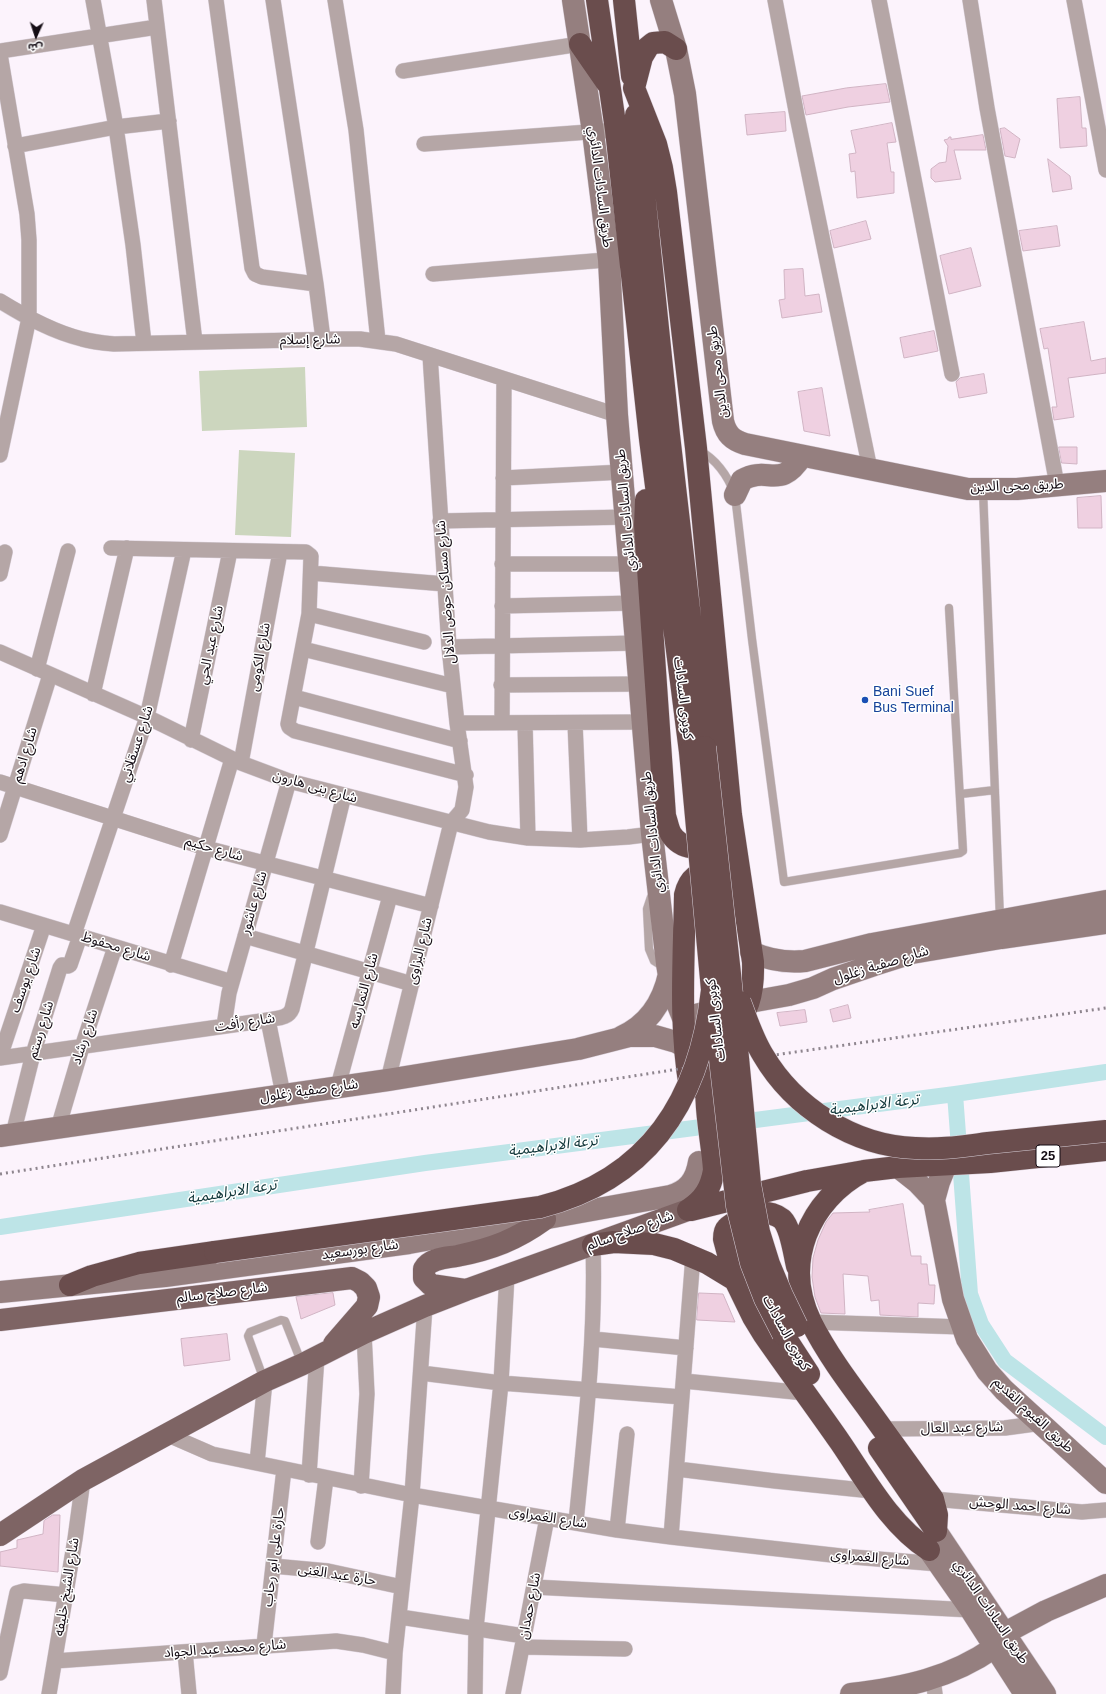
<!DOCTYPE html>
<meta charset="utf-8">
<style>
body{margin:0}
#map{position:relative;width:1106px;height:1694px;overflow:hidden;background:#fcf3fc;font-family:Helvetica,"Noto Sans Arabic",sans-serif}
canvas{display:block}
.north{position:absolute;left:16px;top:16px;width:40px;height:40px;-webkit-text-stroke:3px #fff;paint-order:stroke;rotate:183deg;font-size:11px;font-weight:700;line-height:16px;text-align:center;color:#140c14}
.north::after{content:'';display:block;margin:auto;width:14px;height:18px;background:#140c14;clip-path:polygon(50% 0,100% 100%,50% 72%,0 100%)}
</style>
<div id="map">
<canvas width="1106" height="1694"></canvas>
<div class="north">ش</div>
</div>
<script>
const context = document.querySelector('canvas').getContext('2d');
context.lineJoin = 'round';
function fill(path, color) { context.fillStyle = color; context.fill(path, 'evenodd'); }
function strokePath(path, color, width, dash) { context.strokeStyle = color; context.lineWidth = width; context.lineCap = dash ? 'butt' : 'round'; context.setLineDash(dash || []); context.stroke(path); }
function drawText(font, color, halo, rows, align = 'center') {
  context.font = font + ' Helvetica,"Noto Sans Arabic",sans-serif'; context.lineWidth = 3; context.setLineDash([]); context.textBaseline = 'middle'; context.strokeStyle = halo; context.fillStyle = color; for (const [text, x, y, turn = 0] of rows) {
    context.save(); context.translate(x, y); context.rotate((+turn || 0) * Math.PI / 180); context.textAlign = isNaN(turn) ? turn : align; if (halo) context.strokeText(text, 0, 0); context.fillText(text, 0, 0); context.restore();
  }
}
fill(new Path2D(`
 M 305,367 L 307,427 L 202,431 L 199,371 Z
 M 239,450 L 295,453 L 291,537 L 235,535 Z`), '#ccd6be');
strokePath(new Path2D(`
 M 955,1094 L 970,1294 L 981,1324 L 1005,1361 L 1106,1437
 M 0,1227 L 425,1163 L 955,1094 L 1106,1072`), '#bde4e7', 16);
const building = new Path2D(`
 M 886,84 L 890,102 L 848,107 L 806,115 L 802,96 L 846,88 Z
 M 1080,97 L 1082,128 L 1086,128 L 1087,146 L 1060,148 L 1057,99 Z
 M 785,112 L 786,131 L 747,135 L 745,115 Z
 M 892,123 L 896,142 L 887,143 L 891,172 L 894,172 L 894,193 L 857,198 L 855,171 L 851,172 L 849,154 L 856,153 L 851,131 Z
 M 1005,128 L 1020,139 L 1015,158 L 1005,156 L 1000,129 Z
 M 983,135 L 986,150 L 954,150 L 961,179 L 935,182 L 931,178 L 931,169 L 939,163 L 946,162 L 948,146 L 944,140 L 948,139 L 949,137 L 951,137 L 951,139 Z
 M 1048,159 L 1070,176 L 1072,189 L 1053,192 Z
 M 866,221 L 871,239 L 834,248 L 830,231 Z
 M 1057,226 L 1060,246 L 1023,251 L 1019,231 Z
 M 971,248 L 981,286 L 949,294 L 940,256 Z
 M 803,269 L 805,296 L 819,294 L 822,312 L 782,318 L 779,300 L 785,299 L 784,270 Z
 M 1084,322 L 1091,361 L 1106,358 L 1106,373 L 1068,378 L 1074,417 L 1054,420 L 1052,407 L 1057,407 L 1048,348 L 1044,349 L 1040,329 Z
 M 934,331 L 938,351 L 904,358 L 900,338 Z
 M 984,374 L 987,393 L 959,398 L 956,382 L 960,378 Z
 M 822,388 L 830,436 L 804,431 L 798,392 Z
 M 1059,447 L 1077,447 L 1077,464 L 1062,463 Z
 M 1101,496 L 1102,528 L 1078,528 L 1077,498 Z
 M 848,1005 L 851,1018 L 833,1022 L 830,1010 Z
 M 805,1010 L 807,1022 L 780,1026 L 777,1013 Z
 M 903,1204 L 911,1256 L 921,1256 L 921,1264 L 927,1264 L 929,1285 L 935,1285 L 934,1304 L 918,1303 L 918,1317 L 880,1315 L 879,1300 L 871,1301 L 868,1276 L 843,1274 L 845,1314 L 821,1313 L 815,1297 L 812,1277 L 813,1258 L 818,1240 L 826,1222 L 833,1213 L 870,1212 L 869,1210 Z
 M 333,1293 L 335,1305 L 301,1319 L 296,1297 Z
 M 699,1293 L 723,1294 L 735,1322 L 697,1320 Z
 M 227,1334 L 230,1360 L 184,1366 L 181,1339 Z
 M 53,1515 L 60,1515 L 58,1572 L 0,1566 L 0,1552 L 17,1548 L 17,1540 L 43,1534 L 44,1521 Z`);
fill(building, '#efd0e1');
strokePath(building, '#d1b4c4', 1);
const lane = new Path2D(`
 M 699,450 C 717,460 728,476 735,495 L 752,639 L 784,882 L 960,853 L 963,851 L 949,608
 M 983,490 L 1000,919
 M 961,794 L 995,790
 M 655,893 L 651,897 L 647,909 L 649,949 L 654,961 L 665,968
 M 264,1380 L 248,1336 L 250,1332 L 281,1320 L 285,1321 L 302,1364`);
const street = new Path2D(`
 M 93,0 L 116,127 L 133,245 L 144,343
 M 154,0 L 195,342
 M 216,0 L 252,268 L 255,274 L 262,277 L 316,284 L 323,339
 M 273,0 L 316,284
 M 335,0 L 356,130 L 378,341
 M 775,0 L 797,116 L 870,469
 M 879,0 L 952,374
 M 970,0 L 987,108 L 1057,485
 M 1074,0 L 1106,170
 M 0,51 L 157,27
 M 0,54 L 27,214 L 29,240 L 29,318 L 0,455
 M 403,71 L 580,44
 M 424,144 L 616,130
 M 15,146 L 116,127 L 169,121
 M 433,274 L 618,259
 M 0,301 C 26,317 53,332 82,339 C 92,342 103,343 114,344 L 342,339 L 360,339 L 396,344 L 617,415
 M 503,478 L 623,472
 M 440,521 L 627,517
 M 111,548 L 306,552 L 311,556 L 309,614 L 288,724 L 289,727 L 295,731 L 466,775
 M 502,564 L 631,564
 M 311,573 L 445,584
 M 0,574 L 5,552
 M 502,606 L 634,603
 M 309,614 L 424,642
 M 449,647 L 637,643
 M 303,649 L 453,686
 M 0,652 L 147,717 L 241,763 L 289,781 L 489,832 L 528,838 L 580,840 L 628,837 L 652,834
 M 37,669 L 68,551
 M 501,685 L 640,684
 M 93,694 L 127,548
 M 294,697 L 460,741
 M 457,723 L 644,722
 M 502,723 L 504,379
 M 525,723 L 528,838
 M 575,723 L 580,840
 M 191,740 L 230,551
 M 241,763 L 280,552
 M 0,782 L 206,848 L 431,906
 M 0,835 L 50,675
 M 0,912 L 232,982
 M 74,934 L 147,717 L 184,550
 M 245,936 L 412,984
 M 171,965 L 232,759
 M 268,1020 L 283,1094
 M 224,1026 L 229,993 L 289,781
 M 0,1057 L 44,925
 M 0,1058 L 268,1020 C 276,1018 288,1019 292,1009 L 344,795
 M 388,1080 L 451,823 L 462,810 L 466,787 L 457,723 L 449,647 L 430,355
 M 338,1086 L 390,896
 M 58,1128 L 82,1047 L 115,947
 M 13,1134 L 33,1054 L 60,968 L 62,965 L 68,966 L 70,965 L 80,936
 M 811,1322 L 962,1327
 M 593,1339 L 686,1348
 M 421,1373 L 501,1383 L 682,1397
 M 684,1381 L 805,1393
 M 883,1429 L 1005,1428 L 1042,1423
 M 166,1434 L 212,1454 L 412,1495 L 617,1530 L 671,1537 L 841,1556 L 939,1564
 M 257,1463 L 265,1381
 M 677,1469 L 775,1481 L 872,1491
 M 309,1475 L 317,1356
 M 361,1486 L 367,1394 L 364,1333
 M 933,1499 L 1082,1512 L 1106,1510
 M 576,1522 C 585,1430 596,1338 593,1245
 M 617,1530 L 627,1434
 M 671,1537 L 693,1256
 M 318,1542 L 326,1478
 M 273,1566 L 328,1571 L 402,1587
 M 534,1587 L 971,1610
 M 400,1617 L 524,1636
 M 264,1645 L 284,1469
 M 522,1647 L 625,1649
 M 185,1652 L 189,1694
 M 55,1661 L 336,1641 L 363,1645 L 395,1653
 M 0,1673 L 17,1593 L 24,1591 L 66,1595
 M 933,1679 L 935,1694
 M 49,1694 L 75,1539 L 83,1480
 M 393,1694 L 395,1653 L 412,1495 L 425,1306
 M 475,1694 L 476,1628 L 501,1383 L 507,1275
 M 513,1694 L 547,1518`);
const secondary = new Path2D(`
 M 573,0 L 593,132 L 609,260 L 617,415 L 652,834 L 667,964 L 671,988 L 683,1018 L 750,1002 L 789,995 L 813,988 L 833,979 L 874,965 L 912,953 L 1001,938 L 1106,923
 M 661,0 L 676,49 L 685,94 L 723,421 C 726,434 732,440 745,444 L 968,489 L 1017,489 L 1106,481
 M 735,495 L 742,480 C 769,465 780,491 802,456
 M 751,952 C 769,960 786,963 805,961 L 872,944 L 1106,901
 M 621,1037 C 648,1025 663,1002 669,974
 M 0,1136 L 388,1080 L 578,1049 L 629,1036 L 655,1036 L 676,1042 L 685,1047
 M 946,1165 L 939,1182 L 934,1200 L 953,1299 L 967,1339 L 987,1371 L 1004,1390 L 1106,1483
 M 898,1167 L 917,1182 L 934,1200
 M 0,1292 L 165,1276 L 409,1243 L 670,1196 C 688,1191 696,1180 699,1162
 M 936,1531 L 1045,1694
 M 929,1550 L 971,1610 L 1025,1694
 M 1005,1633 L 1046,1611 L 1106,1585
 M 851,1694 C 904,1688 951,1678 995,1647`);
const primary = new Path2D(`
 M 465,1290 L 431,1285 L 424,1278 L 424,1269 C 430,1258 446,1258 457,1256 C 492,1249 516,1240 545,1219
 M 0,1320 L 352,1278 L 360,1282 L 366,1288 L 369,1297 L 367,1306 L 334,1344
 M 0,1535 L 83,1480 L 265,1381 L 303,1364 L 364,1333 L 425,1306 L 466,1290 L 688,1210`);
const highway = new Path2D(`
 M 597,0 L 616,130 L 650,439 L 690,752
 M 624,0 L 632,76
 M 580,44 L 607,83
 M 676,49 L 665,42 L 653,43 L 648,47 L 642,57 L 634,88 L 656,144 L 662,168 L 666,192 L 696,448 L 731,815 L 753,962 C 754,996 748,1012 728,1038 C 721,1046 714,1054 711,1063 C 700,1094 712,1137 714,1170 C 711,1188 704,1200 688,1210
 M 636,115 L 669,435 L 705,747
 M 646,500 L 645,525 L 665,816 C 667,821 668,829 671,834 C 681,850 702,851 717,842
 M 690,1088 C 679,1024 684,959 685,895 C 689,877 700,870 719,871
 M 864,1171 C 809,1200 782,1263 811,1322 C 826,1352 846,1379 866,1406 C 888,1437 911,1468 933,1499 L 937,1515 L 936,1531
 M 691,1210 L 807,1181 L 864,1171 L 898,1167 L 990,1162 L 1106,1150
 M 593,1245 L 614,1242 L 654,1244 L 674,1249 L 707,1263 L 735,1280 L 753,1317 L 764,1335 C 789,1371 815,1406 840,1442 C 866,1480 890,1525 929,1550
 M 735,1280 L 724,1239 C 724,1235 724,1231 727,1228 C 732,1222 754,1214 761,1213 C 768,1212 777,1215 782,1219 C 791,1228 794,1254 797,1266
 M 70,1285 L 92,1276 L 139,1263 L 215,1252
 M 783,1334 L 809,1374
 M 879,1448 L 936,1531`);
strokePath(lane, '#d7ced7', 9);
strokePath(street, '#d7ced7', 16);
strokePath(secondary, '#d7ced7', 23);
strokePath(primary, '#d7ced7', 23);
strokePath(highway, '#d7ced7', 23);
strokePath(lane, '#b5a6a6', 8);
strokePath(street, '#b5a6a6', 15);
strokePath(secondary, '#957f7f', 22);
strokePath(primary, '#7e6464', 22);
strokePath(highway, '#6a4d4d', 22);
strokePath(new Path2D(`
 M 0,1174 L 711,1064 L 1106,1008`), '#8e858e', 3, [2, 4]);
const highwayBridge = new Path2D(`
 M 705,747 L 730,974 L 750,1184 L 759,1232 L 769,1264 L 782,1295 L 797,1326
 M 690,752 L 712,990 L 737,1206 L 751,1263 L 765,1299 L 783,1334
 M 740,1002 C 747,1020 753,1039 763,1055 C 794,1108 854,1146 915,1148 C 940,1150 964,1146 988,1143 C 1027,1139 1067,1135 1106,1131
 M 215,1252 L 540,1207 C 650,1179 700,1099 712,990`);
strokePath(highwayBridge, '#d7ced7', 23, []);
strokePath(highwayBridge, '#6a4d4d', 22);
for (const [x, y, r, color] of [
 [865,700,4,"#1a4fb4"]
]) { const dot = new Path2D(); dot.arc(x, y, r, 0, 2 * Math.PI); context.fillStyle = color; context.fill(dot); strokePath(dot, '#fff', 1.5); }
for (const [x, y, w] of [
 [1048,1156,24]
]) { const box = new Path2D(); box.roundRect(x - w / 2, y - 11, w, 22, 3); context.fillStyle = '#fff'; context.fill(box); strokePath(box, '#140c14', 1); }
drawText('bold 13px', '#140c14', null, [
 ["25",1048,1156]
]);
drawText('14px', '#140c14', '#fff', [
 ["طريق السادات الدائري",600,187,83],
 ["شارع إسلام",310,340,-1],
 ["طريق محى الدين",718,372,-97],
 ["طريق محى الدين",1017,486,-2],
 ["طريق السادات الدائري",626,510,-95],
 ["شارع مساكن حوض الدلال",446,592,-94],
 ["شارع عبد الحي",211,645,-78],
 ["شارع الكومى",260,657,-80],
 ["كوبرى السادات",683,698,83],
 ["شارع عسقلاني",137,744,-72],
 ["شارع ادهم",25,755,-73],
 ["شارع بنى هارون",315,787,16],
 ["طريق السادات الدائري",653,832,-96],
 ["شارع حكيم",214,849,16],
 ["شارع عاشور",254,903,-74],
 ["شارع محفوظ",116,947,17],
 ["شارع البزاوى",420,951,-76],
 ["شارع صفية زغلول",881,965,-17],
 ["شارع يوسف",26,980,-71],
 ["شارع النمارسه",364,991,-75],
 ["كوبرى السادات",716,1020,-97],
 ["شارع رأفت",245,1023,-9],
 ["شارع رستم",41,1030,-73],
 ["شارع رشاد",85,1037,-72],
 ["شارع صفية زغلول",309,1091,-8],
 ["شارع صلاح سالم",630,1231,-20],
 ["شارع بورسعيد",360,1250,-8],
 ["شارع صلاح سالم",222,1293,-7],
 ["كوبرى السادات",786,1333,61],
 ["طريق الفيوم القديم",1033,1415,43],
 ["شارع عبد العال",962,1428,-1],
 ["شارع احمد الوحش",1020,1506,5],
 ["شارع الغمراوى",548,1518,9],
 ["حارة على ابو رحاب",274,1557,-83],
 ["شارع الغمراوى",870,1558,5],
 ["حارة عبد الغنى",337,1575,9],
 ["شارع الشيخ خليفه",67,1587,-81],
 ["شارع حمدان",530,1606,-79],
 ["طريق السادات الدائري",991,1612,56],
 ["شارع محمد عبد الجواد",225,1649,-4]
]);
drawText('14px', '#164399', '#fff', [
 ["Bani Suef",873,692],
 ["Bus Terminal",873,708]
], 'left');
drawText('italic 15px', '#11373a', '#fff', [
 ["ترعة الابراهيمية",874,1105,-7],
 ["ترعة الابراهيمية",553,1146,-7],
 ["ترعة الابراهيمية",232,1192,-9]
]);
</script>
